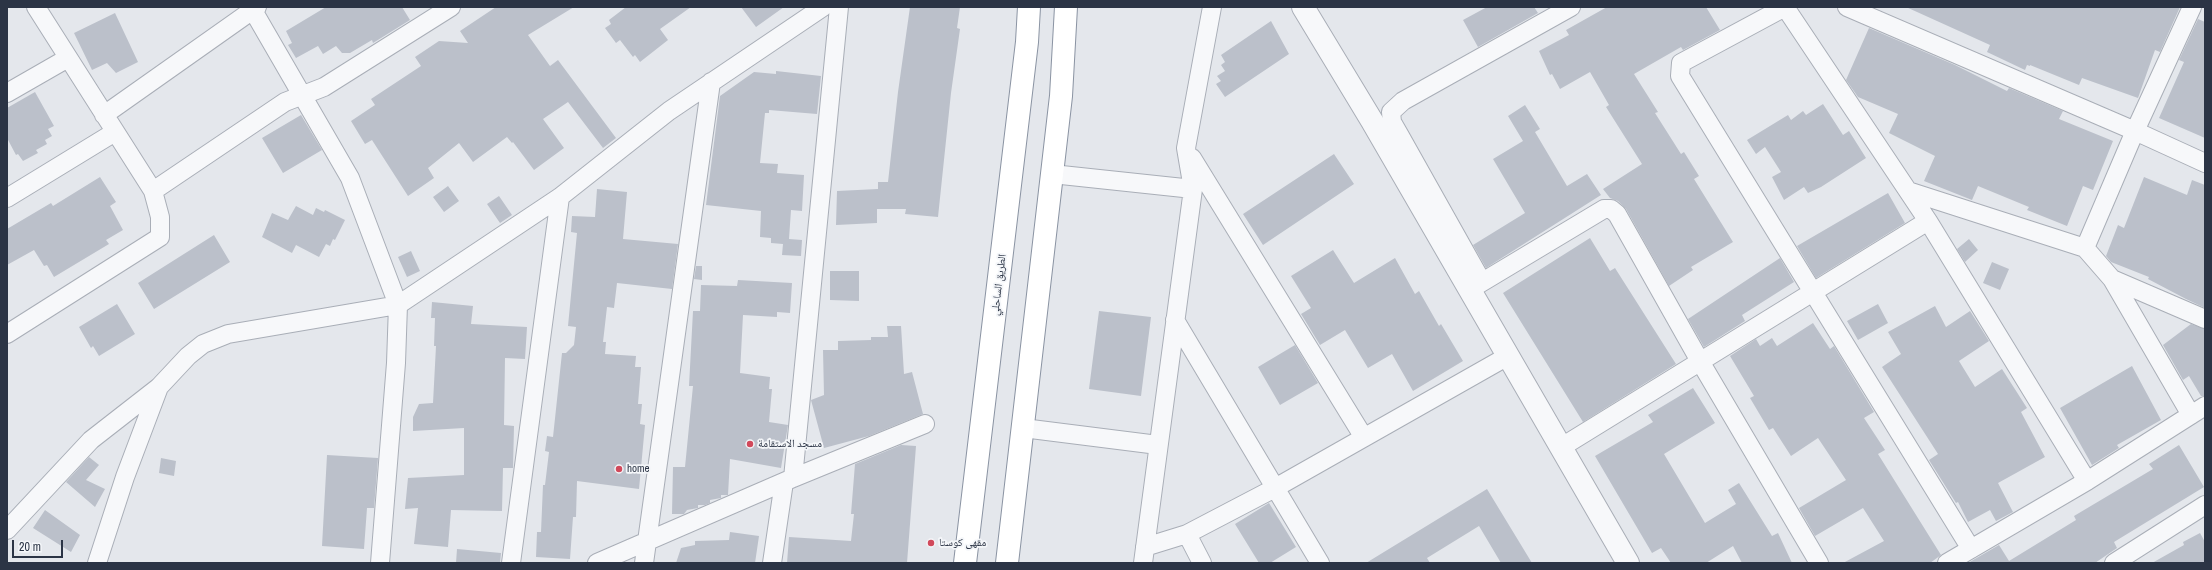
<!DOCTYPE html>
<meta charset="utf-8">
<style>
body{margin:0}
#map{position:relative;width:2212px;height:570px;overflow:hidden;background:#e4e7ec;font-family:"Archivo Narrow",sans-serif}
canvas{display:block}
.frame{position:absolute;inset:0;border:8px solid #2b3445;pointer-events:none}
.scale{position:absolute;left:12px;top:540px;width:51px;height:18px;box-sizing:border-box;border:2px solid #2b3445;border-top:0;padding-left:5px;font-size:12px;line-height:14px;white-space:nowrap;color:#2b3445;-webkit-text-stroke:3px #f4f6f9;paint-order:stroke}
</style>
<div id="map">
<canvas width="2212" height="570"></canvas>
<div class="frame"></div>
<div class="scale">20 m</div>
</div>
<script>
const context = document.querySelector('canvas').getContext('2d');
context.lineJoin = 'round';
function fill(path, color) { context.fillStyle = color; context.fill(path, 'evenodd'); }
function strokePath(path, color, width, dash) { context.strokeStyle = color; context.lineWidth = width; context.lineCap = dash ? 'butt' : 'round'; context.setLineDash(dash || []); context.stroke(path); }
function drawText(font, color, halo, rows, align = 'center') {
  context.font = font + ' "Archivo Narrow","Noto Naskh Arabic",sans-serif'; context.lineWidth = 3.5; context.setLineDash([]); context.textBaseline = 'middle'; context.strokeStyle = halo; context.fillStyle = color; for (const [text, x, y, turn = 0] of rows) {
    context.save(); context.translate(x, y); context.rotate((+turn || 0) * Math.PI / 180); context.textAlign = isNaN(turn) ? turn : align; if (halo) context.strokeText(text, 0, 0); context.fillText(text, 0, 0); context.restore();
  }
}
fill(new Path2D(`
 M 326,7 L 402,7 L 410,20 L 373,43 L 372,40 L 350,53 L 342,53 L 336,46 L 323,54 L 318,46 L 296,58 L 288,45 L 292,43 L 286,31 Z
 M 496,7 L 574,7 L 528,35 L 550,66 L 558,60 L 616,138 L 603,148 L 568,102 L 543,119 L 564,148 L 534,170 L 513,142 L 512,143 L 507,137 L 473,162 L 459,143 L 428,168 L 434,178 L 408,196 L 372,140 L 365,144 L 351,121 L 375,105 L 371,99 L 421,66 L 415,57 L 439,41 L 468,43 L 460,31 Z
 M 626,7 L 691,7 L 660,29 L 668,40 L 640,62 L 635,55 L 633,57 L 620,40 L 616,43 L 605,28 L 611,24 L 609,20 Z
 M 741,7 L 784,7 L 756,27 Z
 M 910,7 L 960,7 L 957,28 L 960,29 L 951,93 L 938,217 L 905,214 L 906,209 L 877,209 L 877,223 L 836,225 L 837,191 L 878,189 L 878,182 L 888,182 L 898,92 Z
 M 1487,7 L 1534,7 L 1538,13 L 1478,47 L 1463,20 Z
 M 1607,7 L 1706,7 L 1720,30 L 1683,50 L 1681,47 L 1634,74 L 1658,112 L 1655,113 L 1681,154 L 1684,152 L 1699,176 L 1694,179 L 1733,242 L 1691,267 L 1693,270 L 1669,286 L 1626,209 L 1618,201 L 1610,198 L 1603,189 L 1642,164 L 1606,107 L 1609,105 L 1590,72 L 1560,89 L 1552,74 L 1550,75 L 1539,51 L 1569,35 L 1566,30 Z
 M 1906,7 L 2180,7 L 2160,52 L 2155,50 L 2138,98 L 2082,78 L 2079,85 L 2030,65 L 2030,66 L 2027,65 L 2025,70 L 1987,52 L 1990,45 Z
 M 115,13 L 138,62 L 116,73 L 107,63 L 92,70 L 74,33 Z
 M 2198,19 L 2205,22 L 2205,138 L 2159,118 L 2184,62 L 2179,60 Z
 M 1271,21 L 1289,54 L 1225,97 L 1216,84 L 1221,81 L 1217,76 L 1225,71 L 1221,65 L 1225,62 L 1221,55 Z
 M 1869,28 L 1955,65 L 2007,91 L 2009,88 L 2063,111 L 2059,119 L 2113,141 L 2093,190 L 2083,186 L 2067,226 L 2027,210 L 2029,207 L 1978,186 L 1972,200 L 1924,181 L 1935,156 L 1889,133 L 1898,114 L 1858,97 L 1846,80 Z
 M 776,71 L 821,76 L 817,114 L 769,110 L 769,113 L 765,113 L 760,163 L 778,164 L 777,173 L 804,175 L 802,211 L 791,210 L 789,239 L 802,240 L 801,256 L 782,255 L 783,244 L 771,243 L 771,238 L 760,237 L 761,211 L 706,205 L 720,96 L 754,72 L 776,74 Z
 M 35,92 L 54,126 L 48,129 L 52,136 L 45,140 L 47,144 L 36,150 L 38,153 L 23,161 L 18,154 L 16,155 L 7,138 L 7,108 Z
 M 1823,104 L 1843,135 L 1849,131 L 1866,158 L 1821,187 L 1808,193 L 1804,187 L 1784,200 L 1772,177 L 1781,172 L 1765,147 L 1756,154 L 1747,140 L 1788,115 L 1791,120 L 1803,111 L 1806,115 Z
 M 1525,105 L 1540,129 L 1535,132 L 1567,186 L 1587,174 L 1601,195 L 1486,268 L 1473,245 L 1525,213 L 1493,159 L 1523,141 L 1508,116 Z
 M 301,115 L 322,150 L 283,173 L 262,138 Z
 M 1334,154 L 1354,184 L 1263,245 L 1243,214 Z
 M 100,177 L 116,202 L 110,206 L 123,230 L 106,240 L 109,244 L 54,277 L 47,265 L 44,266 L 34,250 L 7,265 L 7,229 L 51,203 L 53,206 Z
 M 2144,177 L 2187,195 L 2192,180 L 2205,185 L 2205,308 L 2186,299 L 2148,279 L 2149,277 L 2111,262 L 2106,256 L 2118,225 L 2124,228 Z
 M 448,186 L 459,201 L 444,212 L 433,197 Z
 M 597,189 L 627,192 L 623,239 L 678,244 L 672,289 L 617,283 L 614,308 L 607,307 L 603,342 L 606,342 L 605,354 L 636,356 L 635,367 L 641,367 L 638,404 L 642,404 L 640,424 L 645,425 L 639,489 L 577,481 L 576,517 L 573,517 L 570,559 L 536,557 L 537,532 L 541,532 L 543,485 L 545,485 L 549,452 L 545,451 L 547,436 L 553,437 L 562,353 L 566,353 L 574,345 L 576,327 L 568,326 L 577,233 L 571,232 L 572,216 L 595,217 Z
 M 1888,193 L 1905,223 L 1816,278 L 1797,246 Z
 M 499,196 L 512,215 L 500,223 L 487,204 Z
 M 296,206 L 313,215 L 316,208 L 324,212 L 325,210 L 345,220 L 335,240 L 333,239 L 330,246 L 326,244 L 319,257 L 296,245 L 292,253 L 262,237 L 272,213 L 288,220 Z
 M 214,235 L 230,262 L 154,309 L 138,283 Z
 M 1590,238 L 1610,271 L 1615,268 L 1676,364 L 1583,422 L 1503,293 Z
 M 1969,239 L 1978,250 L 1965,262 L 1957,249 Z
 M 1333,250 L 1354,283 L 1395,258 L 1415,294 L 1419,291 L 1439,326 L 1441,324 L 1463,361 L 1413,391 L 1392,354 L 1368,368 L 1345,330 L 1320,345 L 1301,314 L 1311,308 L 1291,276 Z
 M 411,251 L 420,271 L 407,277 L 398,257 Z
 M 1780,258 L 1794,282 L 1742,315 L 1745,321 L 1704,347 L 1688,319 Z
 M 1992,262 L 2009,269 L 2000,290 L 1983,283 Z
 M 696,266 L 702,266 L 702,280 L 694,279 Z
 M 830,271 L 859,271 L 859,301 L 830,300 Z
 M 738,280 L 792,283 L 790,313 L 777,312 L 777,317 L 743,315 L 740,373 L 770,377 L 769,389 L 772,389 L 769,422 L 788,425 L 781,468 L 730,459 L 728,495 L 721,495 L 721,498 L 710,500 L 710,503 L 705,505 L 698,505 L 698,508 L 687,510 L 684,514 L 672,514 L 673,467 L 685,467 L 693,386 L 689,386 L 693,311 L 700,311 L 701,285 L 737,286 Z
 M 432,302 L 473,306 L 471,324 L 527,327 L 525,359 L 505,358 L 504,425 L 514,426 L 513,468 L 503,468 L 502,511 L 451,510 L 448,547 L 414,544 L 418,508 L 405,509 L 408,478 L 464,475 L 464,428 L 413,431 L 413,417 L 419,404 L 433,403 L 436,346 L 434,346 L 435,318 L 431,318 Z
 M 117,304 L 135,334 L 99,356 L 93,346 L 91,348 L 79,327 Z
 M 1878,304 L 1888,323 L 1858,340 L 1847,321 Z
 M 1935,306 L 1946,327 L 1970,311 L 1989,341 L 1959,361 L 1975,387 L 2002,369 L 2027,408 L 2021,412 L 2045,457 L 1998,483 L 2013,512 L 1996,521 L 1990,510 L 1968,522 L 1958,502 L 1956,503 L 1929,460 L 1938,454 L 1882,367 L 1901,354 L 1888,332 Z
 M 1099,311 L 1151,317 L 1141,396 L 1089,389 Z
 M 1813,323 L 1830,349 L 1834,346 L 1874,412 L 1864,418 L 1885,450 L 1878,454 L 1941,555 L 1930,563 L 1843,563 L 1884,541 L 1863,508 L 1815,536 L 1799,508 L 1846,480 L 1818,438 L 1791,456 L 1773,428 L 1769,430 L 1750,398 L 1754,396 L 1730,356 L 1756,339 L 1760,346 L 1772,338 L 1777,346 Z
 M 2191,324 L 2205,329 L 2205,396 L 2201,396 L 2189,376 L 2183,380 L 2163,345 Z
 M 887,326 L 901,326 L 904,374 L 912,372 L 923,414 L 869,436 L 824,448 L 811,400 L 824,395 L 823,350 L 838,350 L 838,341 L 871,340 L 871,337 L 888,337 Z
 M 1295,345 L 1318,383 L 1280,405 L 1258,367 Z
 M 2132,366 L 2161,420 L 2117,445 L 2119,448 L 2092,465 L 2060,408 Z
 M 1693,388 L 1715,423 L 1664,454 L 1705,523 L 1736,504 L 1728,490 L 1739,483 L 1772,536 L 1778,533 L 1792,563 L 1742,563 L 1733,546 L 1706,563 L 1671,563 L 1661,548 L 1652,553 L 1595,456 L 1653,422 L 1648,415 Z
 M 901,445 L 916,446 L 907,563 L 787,563 L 789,537 L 851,541 L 854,514 L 851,514 L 855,464 Z
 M 2179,445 L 2204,487 L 2114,542 L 2117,548 L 2095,563 L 1968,563 L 1999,545 L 2009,561 L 2076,520 L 2074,516 L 2153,469 L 2149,464 Z
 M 327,455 L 378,458 L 374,508 L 367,508 L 364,549 L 322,546 Z
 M 89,457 L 99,465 L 86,480 L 105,489 L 95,507 L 66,482 Z
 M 161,458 L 176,461 L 174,476 L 159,473 Z
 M 1487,489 L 1532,563 L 1501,563 L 1479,526 L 1427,558 L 1430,563 L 1366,563 Z
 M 1269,503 L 1296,547 L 1270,563 L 1259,563 L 1235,524 Z
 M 45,510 L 80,535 L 71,552 L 33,528 Z
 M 730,532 L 759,536 L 755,563 L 676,563 L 681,548 L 695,545 L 695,541 L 729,540 Z
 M 2200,533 L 2205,542 L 2205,563 L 2152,563 L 2184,545 L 2183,542 Z
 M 457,549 L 501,553 L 500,563 L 456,563 Z`), '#bbc0ca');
const minor = new Path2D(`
 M 251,7 L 350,178 L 398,305 L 396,363 L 380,563
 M 1785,7 L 1681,63 L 1680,76 L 1971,549
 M 1785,7 L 1928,221 L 2087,481
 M 1847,7 L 2135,131 L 2205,163
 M 7,93 L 68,58
 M 104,115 L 257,7
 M 1192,158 L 1363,436
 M 1052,174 L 1193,189
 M 153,191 L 285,102 L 324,87 L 451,7
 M 1908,191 L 2085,248 L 2112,279 L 2191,415
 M 7,198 L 115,132
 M 2085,248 L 2135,131 L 2192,7
 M 2112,279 L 2205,319
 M 1482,282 L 1400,136 L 1392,122 L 1391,112 L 1403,101 L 1571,7
 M 1469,290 L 1604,209 L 1611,209 L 1617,214 L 1701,363 L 1819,563
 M 1175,320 L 1320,563
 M 7,334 L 160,237 L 160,217 L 153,191 L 36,7
 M 1023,428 L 1158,445
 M 1560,448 L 1928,221
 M 793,478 L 839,7
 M 7,530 L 91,440 L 159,387
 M 1187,534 L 1202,563
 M 1145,547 L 1187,534 L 1275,488 L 1508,356
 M 97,563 L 125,477 L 159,387 L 188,356 L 203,344 L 228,334 L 398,305 L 560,197 L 669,111 L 823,7
 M 511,563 L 560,197
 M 597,563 L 793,478 L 925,424
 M 644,563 L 711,82
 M 772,563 L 784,482
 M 1143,563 L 1193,189 L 1186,148 L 1212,7
 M 1947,563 L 2087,481 L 2205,406
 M 2114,563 L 2205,505`);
const tertiary = new Path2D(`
 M 1303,7 L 1372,121 L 1628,563`);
const trunk = new Path2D(`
 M 965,563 L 1027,42 L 1029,7
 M 1007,563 L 1061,96 L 1066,7`);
strokePath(minor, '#a9aeb7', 20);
strokePath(tertiary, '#a9aeb7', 24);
strokePath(trunk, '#8b94a3', 24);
strokePath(minor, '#f7f8fa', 18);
strokePath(tertiary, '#f7f8fa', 22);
strokePath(trunk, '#fff', 22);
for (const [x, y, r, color] of [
 [750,444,4,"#d1495b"],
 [619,469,4,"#d1495b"],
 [931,543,4,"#d1495b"]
]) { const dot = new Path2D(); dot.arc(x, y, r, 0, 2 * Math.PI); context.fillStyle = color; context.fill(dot); strokePath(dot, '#f4f6f9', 1.5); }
drawText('11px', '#2b3445', '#f4f6f9', [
 ["الطريق الساحلي",999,285,-83]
]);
drawText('11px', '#2b3445', '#f4f6f9', [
 ["مسجد الاستقامة",758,444],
 ["home",627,469],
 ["مقهى كوستا",939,543]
], 'left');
</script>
